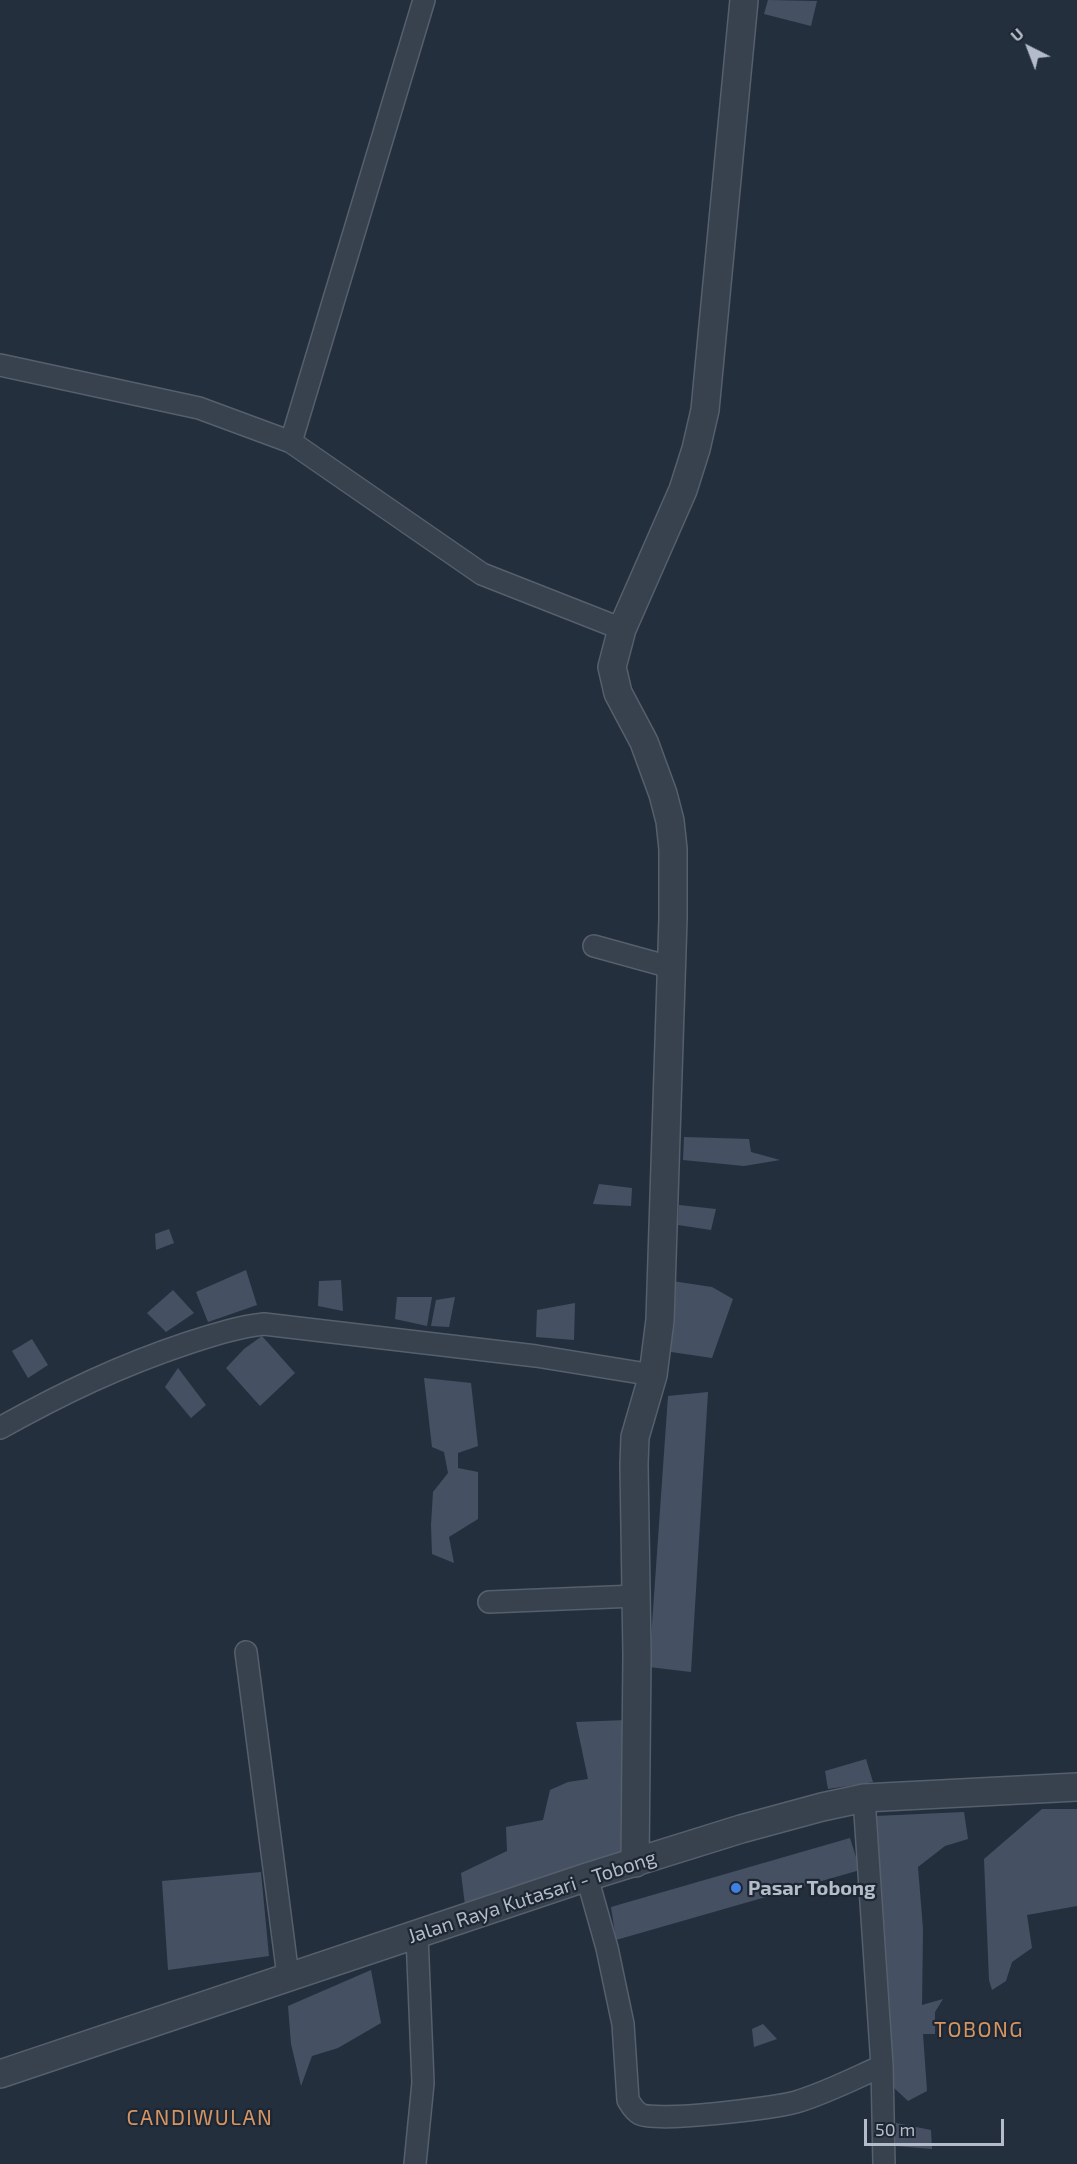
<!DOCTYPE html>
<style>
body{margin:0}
#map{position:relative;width:1077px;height:2164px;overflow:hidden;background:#242f3e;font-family:"Exo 2",sans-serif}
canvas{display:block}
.north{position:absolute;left:999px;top:18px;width:60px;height:60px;-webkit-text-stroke:4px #1d2633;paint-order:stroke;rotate:318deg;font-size:16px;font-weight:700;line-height:24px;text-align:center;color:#b4bcc9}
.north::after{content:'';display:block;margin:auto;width:21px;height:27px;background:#b4bcc9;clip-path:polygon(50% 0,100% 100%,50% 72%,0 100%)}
.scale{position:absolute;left:864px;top:2119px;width:140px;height:27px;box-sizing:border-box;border:3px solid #b4bcc9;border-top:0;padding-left:8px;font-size:18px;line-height:21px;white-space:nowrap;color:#b4bcc9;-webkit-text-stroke:4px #1d2633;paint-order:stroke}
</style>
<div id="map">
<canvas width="1077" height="2164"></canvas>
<div class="north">U</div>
<div class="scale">50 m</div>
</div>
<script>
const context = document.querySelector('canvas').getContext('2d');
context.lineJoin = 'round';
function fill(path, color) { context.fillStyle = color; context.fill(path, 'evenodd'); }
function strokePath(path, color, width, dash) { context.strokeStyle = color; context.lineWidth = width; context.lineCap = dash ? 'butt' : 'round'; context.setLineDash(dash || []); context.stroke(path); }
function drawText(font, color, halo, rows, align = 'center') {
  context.font = font + ' "Exo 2",sans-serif'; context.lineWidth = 4.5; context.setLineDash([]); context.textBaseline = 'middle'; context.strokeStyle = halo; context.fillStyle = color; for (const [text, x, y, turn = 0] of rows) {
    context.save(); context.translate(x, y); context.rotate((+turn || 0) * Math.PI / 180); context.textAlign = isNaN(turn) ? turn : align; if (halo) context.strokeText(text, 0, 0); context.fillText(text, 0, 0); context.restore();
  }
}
fill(new Path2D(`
 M 768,0 L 817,1 L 811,26 L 764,14 Z
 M 684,1137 L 749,1139 L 751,1152 L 780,1160 L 744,1166 L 683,1160 Z
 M 599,1184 L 632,1188 L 631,1206 L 593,1204 Z
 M 679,1205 L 716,1209 L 711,1230 L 678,1225 Z
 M 169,1229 L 174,1243 L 156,1250 L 155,1234 Z
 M 246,1270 L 257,1305 L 208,1322 L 196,1292 Z
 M 341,1280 L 343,1311 L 318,1306 L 319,1281 Z
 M 672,1281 L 712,1287 L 733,1299 L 712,1358 L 671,1352 Z
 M 173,1290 L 194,1313 L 166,1332 L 147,1313 Z
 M 397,1297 L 432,1297 L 427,1326 L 395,1319 Z
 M 455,1297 L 449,1327 L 431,1326 L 436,1300 Z
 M 575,1303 L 574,1340 L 536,1337 L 537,1310 Z
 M 262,1336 L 295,1373 L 260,1406 L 226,1368 L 244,1349 Z
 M 32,1339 L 48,1365 L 28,1378 L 12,1351 Z
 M 178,1368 L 206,1405 L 191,1418 L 165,1387 Z
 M 424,1378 L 471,1383 L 478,1446 L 458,1453 L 458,1468 L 478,1472 L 478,1519 L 449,1537 L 454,1563 L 432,1554 L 431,1525 L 433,1492 L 448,1473 L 444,1452 L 432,1447 Z
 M 708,1392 L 691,1672 L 649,1667 L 668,1396 Z
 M 626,1720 L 635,1856 L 465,1905 L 461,1873 L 507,1851 L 506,1827 L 543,1820 L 550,1790 L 568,1782 L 588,1779 L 576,1722 Z
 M 866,1759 L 873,1782 L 828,1789 L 825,1771 Z
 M 1042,1809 L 1077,1809 L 1077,1906 L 1027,1915 L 1032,1948 L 1012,1962 L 1006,1981 L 992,1990 L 989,1980 L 984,1859 Z
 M 964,1812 L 968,1839 L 945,1846 L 918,1867 L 923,1929 L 922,2005 L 943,1999 L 935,2012 L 935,2034 L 923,2034 L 927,2091 L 908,2101 L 894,2088 L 875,1816 Z
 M 850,1838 L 860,1870 L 616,1940 L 611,1907 Z
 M 261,1872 L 269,1956 L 168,1970 L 162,1881 Z
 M 371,1970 L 381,2023 L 338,2048 L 312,2056 L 301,2086 L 291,2044 L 288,2006 Z
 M 763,2024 L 777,2039 L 754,2047 L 752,2029 Z
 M 896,2123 L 931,2130 L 932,2149 L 895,2146 Z`), '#455162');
const minor = new Path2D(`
 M 0,365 L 199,408 L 291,442 L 482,574 L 622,629
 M 291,442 L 424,0
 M 594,946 L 670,967
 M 0,1428 C 63,1393 119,1366 188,1343 C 213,1335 237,1327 264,1324 L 536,1356 L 653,1375
 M 489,1602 L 636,1596
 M 246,1652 L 288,1976
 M 864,1798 L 882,2066 L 884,2164
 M 587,1877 L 607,1948 L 623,2024 L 628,2100 C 631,2105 634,2111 640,2114 C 654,2123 775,2108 796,2102 C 826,2093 853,2079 882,2066
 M 415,2164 L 423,2083 L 417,1935`);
const tertiary = new Path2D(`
 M 635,1863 L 637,1655 L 634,1464 L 635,1437 L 653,1375 L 660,1320 L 673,919 L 673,849 L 670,821 L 663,794 L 644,742 L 618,693 L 612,667 L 622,629 L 683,490 L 696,449 L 705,410 L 744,0
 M 0,2074 L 587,1877 L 741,1829 L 822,1807 L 864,1798 L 1077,1787`);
strokePath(minor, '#565f6c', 24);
strokePath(tertiary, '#565f6c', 30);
strokePath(minor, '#38414e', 21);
strokePath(tertiary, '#38414e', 27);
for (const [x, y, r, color] of [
 [736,1888,6,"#3f7fe0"]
]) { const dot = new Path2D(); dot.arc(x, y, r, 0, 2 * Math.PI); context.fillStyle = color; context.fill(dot); strokePath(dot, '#1d2633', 2); }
drawText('bold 20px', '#b4bcc9', '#1d2633', [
 ["Pasar Tobong",748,1888]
], 'left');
drawText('20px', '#b4bcc9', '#1d2633', [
 ["Jalan Raya Kutasari - Tobong",532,1897,-18]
]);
context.letterSpacing = '1.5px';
drawText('21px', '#d59563', '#1d2633', [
 ["TOBONG",979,2030],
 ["CANDIWULAN",200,2118]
]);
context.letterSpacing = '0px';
</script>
